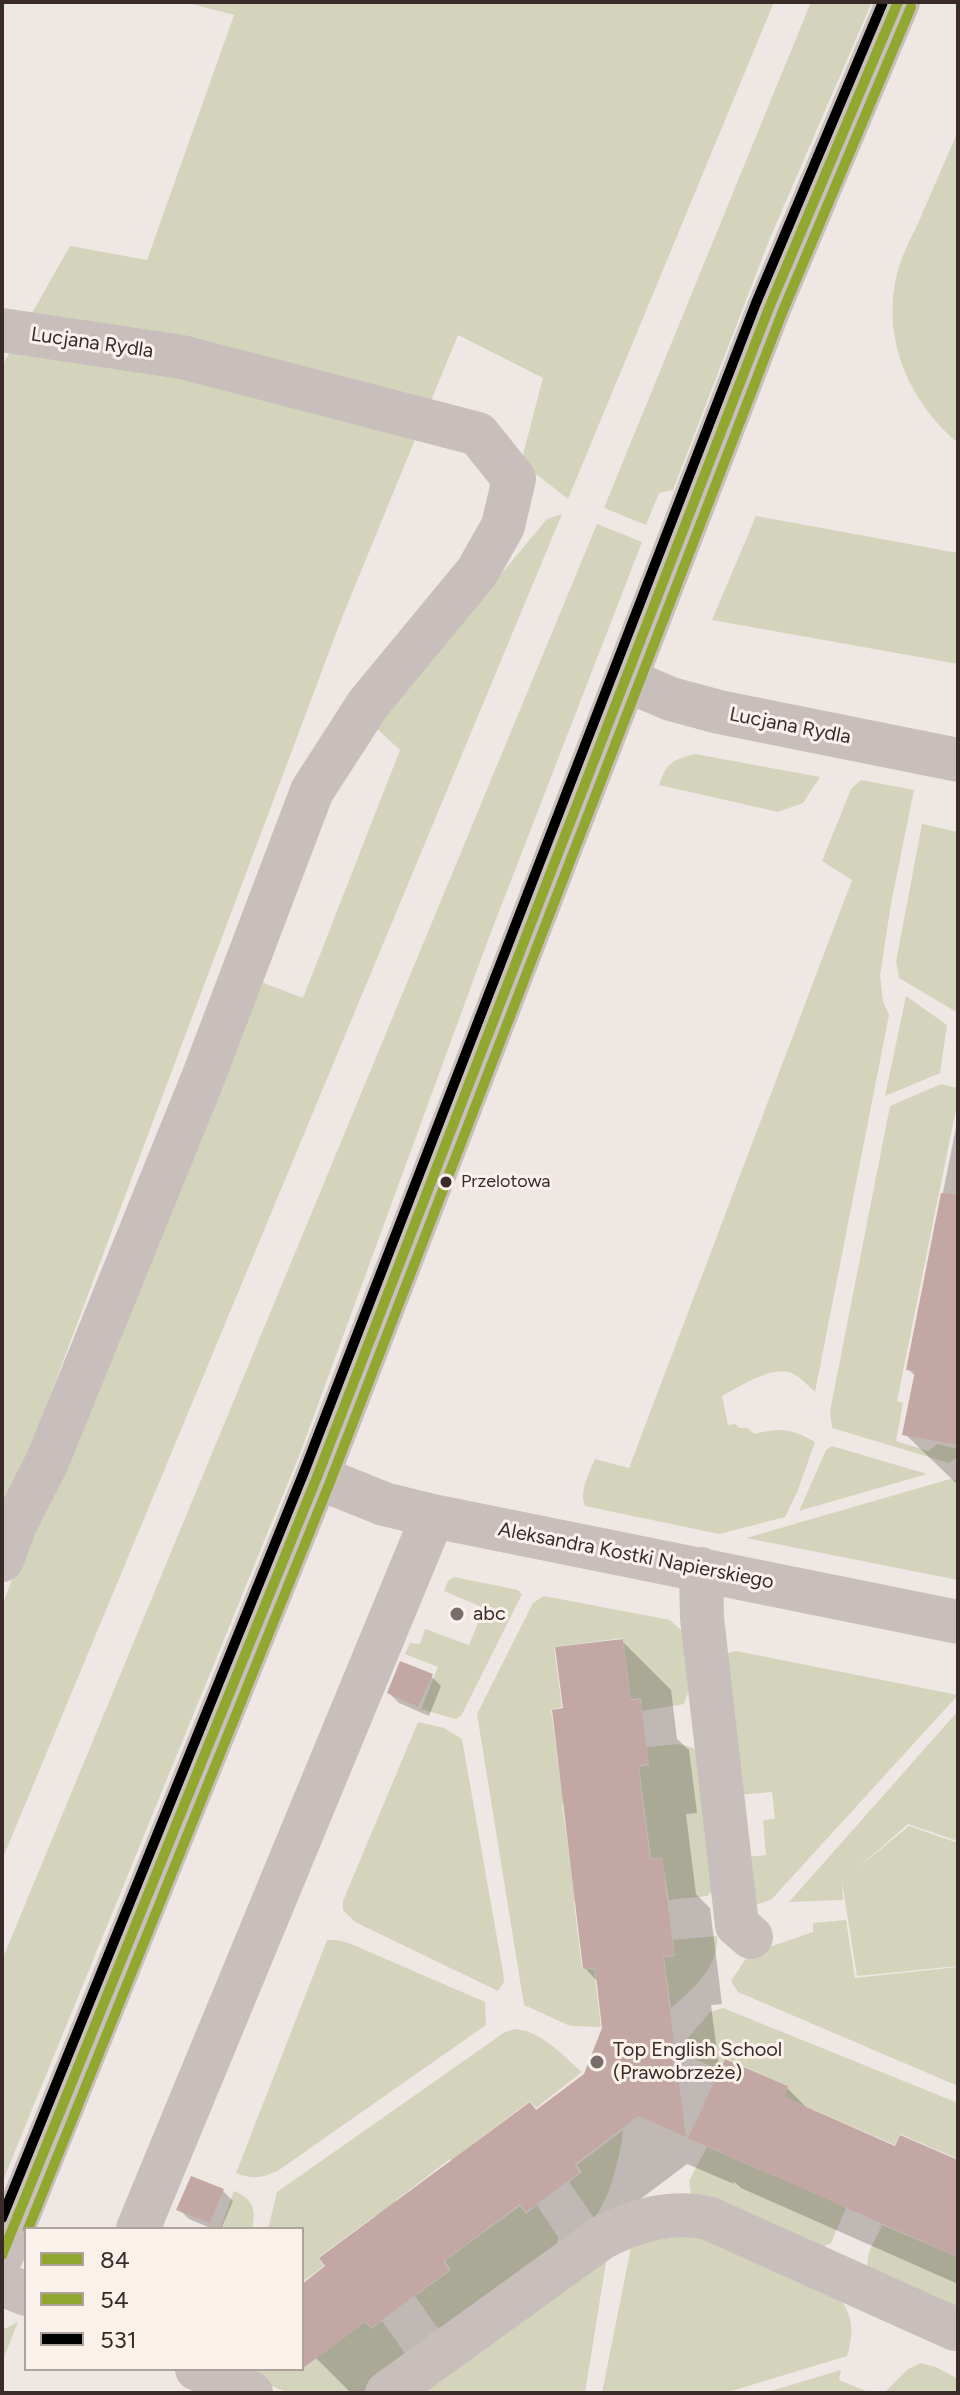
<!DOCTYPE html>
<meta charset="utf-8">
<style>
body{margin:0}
#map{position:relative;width:960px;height:2395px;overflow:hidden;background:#efe7e3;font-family:Figtree,sans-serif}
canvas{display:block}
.frame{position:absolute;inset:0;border:4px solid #3a2b29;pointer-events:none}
.legend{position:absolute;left:24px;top:2227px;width:280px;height:144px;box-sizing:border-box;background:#fbf1eb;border:2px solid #aea29d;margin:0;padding:10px 14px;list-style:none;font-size:24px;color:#3a2b29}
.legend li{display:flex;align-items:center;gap:16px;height:40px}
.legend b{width:40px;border:2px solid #aea29d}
</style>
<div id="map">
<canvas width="960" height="2395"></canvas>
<div class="frame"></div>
<ul class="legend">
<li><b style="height:10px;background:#92a730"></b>84</li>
<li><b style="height:10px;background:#92a730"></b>54</li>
<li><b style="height:10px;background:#000"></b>531</li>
</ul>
</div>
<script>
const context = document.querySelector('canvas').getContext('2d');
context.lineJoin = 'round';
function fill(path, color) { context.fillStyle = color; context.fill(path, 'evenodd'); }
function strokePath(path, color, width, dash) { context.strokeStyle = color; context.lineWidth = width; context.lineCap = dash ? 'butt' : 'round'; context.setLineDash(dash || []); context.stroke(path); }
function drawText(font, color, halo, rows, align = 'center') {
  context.font = font + ' Figtree,sans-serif'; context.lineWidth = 6; context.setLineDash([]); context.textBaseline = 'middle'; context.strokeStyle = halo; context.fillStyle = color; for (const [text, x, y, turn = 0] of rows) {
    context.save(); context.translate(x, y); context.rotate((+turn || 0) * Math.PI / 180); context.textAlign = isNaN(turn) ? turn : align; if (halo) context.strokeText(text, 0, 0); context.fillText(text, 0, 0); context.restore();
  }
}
fill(new Path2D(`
 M 184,2 L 774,2 L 568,499 L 521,462 L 543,378 L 458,335 L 341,620 L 2,1524 L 2,366 L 70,246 L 147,260 L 234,15 Z
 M 811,2 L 872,2 L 770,238 L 673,490 L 659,493 L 646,525 L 604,508 Z
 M 958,131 L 958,443 C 907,400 879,333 899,267 C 904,251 912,236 919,221 C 932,191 945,161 958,131 Z
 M 562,514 L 2,1860 L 2,1606 L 25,1545 L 256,980 L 303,998 L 400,750 L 374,726 L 547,519 Z
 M 756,516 L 958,553 L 958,664 L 712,620 Z
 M 597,524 L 642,542 L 488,940 L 301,1451 L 2,2183 L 2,1960 Z
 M 695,754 L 820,777 L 803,803 L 778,812 L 659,785 C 668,761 671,761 695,754 Z
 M 861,780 L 914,790 L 891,904 L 880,976 L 883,1001 L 889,1015 L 815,1392 C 807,1385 799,1375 789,1372 C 769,1367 739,1387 722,1396 L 728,1425 L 735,1424 L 740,1428 L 747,1428 L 755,1434 C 781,1427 792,1429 815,1442 L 798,1490 L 785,1517 L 719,1534 L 585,1506 C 579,1491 589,1474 595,1459 L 629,1468 L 852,880 L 822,861 L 851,789 Z
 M 922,824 L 958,832 L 958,1013 L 899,978 L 896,962 Z
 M 906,996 L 947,1025 L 940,1073 L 885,1096 Z
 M 941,1084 L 958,1088 L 958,1099 L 897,1401 L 903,1403 L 896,1441 L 928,1451 L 937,1444 L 958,1449 L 958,1456 L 949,1463 L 832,1428 L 830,1411 L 890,1106 Z
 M 832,1446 L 927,1474 L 799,1511 L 826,1450 Z
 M 950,1479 L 958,1481 L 958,1580 L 746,1538 Z
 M 454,1577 L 518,1590 L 522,1594 L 461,1716 L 455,1719 L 421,1709 L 438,1667 L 405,1654 L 410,1643 L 420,1644 L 425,1629 L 469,1645 L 484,1608 L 444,1591 L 448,1581 Z
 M 544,1596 L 670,1620 L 684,1633 L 691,1685 L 684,1704 L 642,1711 L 641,1698 L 631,1699 L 623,1638 L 554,1647 L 562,1707 L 551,1710 L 560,1777 L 574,1801 L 562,1804 L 572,1874 L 586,1899 L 574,1902 L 582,1969 L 594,1969 L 601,2027 L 570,2026 L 524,2005 L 477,1714 L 533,1603 Z
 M 736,1651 L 958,1695 L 771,1900 L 752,1906 L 746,1857 L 766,1855 L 763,1820 L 775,1819 L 772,1792 L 736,1795 L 719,1655 Z
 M 958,1711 L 958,1841 L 908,1824 L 854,1871 L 909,1826 L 958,1843 L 958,1966 L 857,1976 L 842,1882 L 843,1900 L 789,1902 Z
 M 418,1722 L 444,1728 L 462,1739 L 503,1972 L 504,1982 L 498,1991 L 355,1922 L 343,1910 L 343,1901 Z
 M 679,1744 L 693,1748 L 700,1756 L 715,1889 L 707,1896 L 669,1900 L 662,1857 L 651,1858 L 639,1767 L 649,1765 L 647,1747 Z
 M 846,1920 L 855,1978 L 958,1967 L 958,2086 L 738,1992 L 731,1981 L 749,1954 L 813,1932 L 813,1923 Z
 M 717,1936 C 720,1966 691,1991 671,2008 L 664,1957 L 675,1956 L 673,1940 Z
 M 327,1940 L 338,1940 L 351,1944 L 485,2002 L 486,2025 L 279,2170 C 262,2178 254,2180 236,2173 Z
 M 723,2008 L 958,2103 L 958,2159 L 900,2134 L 895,2145 L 784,2097 L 788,2086 L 725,2058 L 719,2070 L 677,2051 L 710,2012 Z
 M 515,2029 C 542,2031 563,2056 582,2072 L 536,2108 L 530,2101 L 474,2143 L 457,2166 L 450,2159 L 395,2201 L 400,2209 L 381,2223 L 375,2216 L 319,2257 L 324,2266 L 302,2282 L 302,2229 L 268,2229 L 277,2192 L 505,2032 Z
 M 623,2130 C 620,2158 611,2196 594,2218 L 569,2182 L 582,2172 L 577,2165 Z
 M 707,2147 L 774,2176 L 835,2192 L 831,2201 L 846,2208 L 831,2243 L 821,2248 L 691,2194 L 689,2181 Z
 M 234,2191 C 253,2199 257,2210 252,2229 L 220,2229 Z
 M 537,2205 L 558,2237 L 557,2245 L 441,2329 L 436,2326 L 415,2296 L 451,2270 L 445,2261 L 520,2206 L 526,2214 Z
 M 882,2225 L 953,2255 L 958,2245 L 958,2313 L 869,2271 C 863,2256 876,2239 882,2225 Z
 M 681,2229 L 835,2293 C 853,2312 855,2331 847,2356 L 725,2393 L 602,2393 L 633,2237 Z
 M 607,2256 L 585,2393 L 416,2393 Z
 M 382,2321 L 404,2352 L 402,2364 L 362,2393 L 289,2393 L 249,2377 L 245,2369 L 302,2369 L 365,2322 L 371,2329 Z
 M 18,2322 L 2,2362 L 2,2330 Z
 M 921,2363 L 936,2367 L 958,2379 L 958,2393 L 884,2393 L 908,2369 Z
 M 841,2370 L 839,2380 L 871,2393 L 764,2393 Z`), '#d4d4bc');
fill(new Path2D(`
 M 958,1117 L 958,1485 L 905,1434 L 916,1377 L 908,1369 Z
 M 622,1641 L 671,1690 L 677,1739 L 689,1750 L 697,1813 L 686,1814 L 696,1894 L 710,1908 L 722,2004 L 711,2005 L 720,2075 L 787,2088 L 810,2111 L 896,2148 L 958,2162 L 958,2284 L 741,2188 L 733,2181 L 734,2184 L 687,2164 L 383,2393 L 351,2393 L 316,2358 L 302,2339 L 302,2286 L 586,2075 L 604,2029 L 598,1982 L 585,1968 L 565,1710 Z
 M 431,1676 L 441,1686 L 429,1716 L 399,1703 L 389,1693 Z
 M 223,2191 L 233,2201 L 221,2229 L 213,2229 L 189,2219 L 179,2209 Z`), '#0003');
fill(new Path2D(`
 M 941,1193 L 958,1195 L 958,1445 L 902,1435 L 915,1371 L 906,1370 Z
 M 623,1639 L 631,1701 L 640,1699 L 649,1764 L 638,1766 L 650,1859 L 662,1857 L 674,1955 L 663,1956 L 686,2137 L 638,2116 L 574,2165 L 580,2172 L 526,2212 L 520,2204 L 443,2262 L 449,2270 L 371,2328 L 366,2321 L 302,2369 L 302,2284 L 325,2266 L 319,2258 L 530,2102 L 536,2110 L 584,2074 L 602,2028 L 595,1968 L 583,1969 L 552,1710 L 563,1708 L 555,1647 Z
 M 400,1661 L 433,1674 L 418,1707 L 387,1693 Z
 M 725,2059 L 788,2086 L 784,2097 L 895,2146 L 900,2135 L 958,2160 L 958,2257 L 688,2138 Z
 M 191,2176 L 224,2189 L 210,2223 L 176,2210 Z`), '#c3a7a4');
strokePath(new Path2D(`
 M 2,330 L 182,357 L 478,434 L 514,479 L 503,526 L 477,572 L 368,704 L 312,791 L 203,1078 L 47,1462 L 15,1525 L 2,1560
 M 626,680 L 671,699 L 719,712 L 958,760
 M 317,1477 L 384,1504 L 433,1516 L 958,1622
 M 701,1569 L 702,1618 L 737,1925 L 751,1937
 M 138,2229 L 433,1516
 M 2,2255 L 317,1477 L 769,308 L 898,2
 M 2,2284 L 26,2294
 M 197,2369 L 251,2393
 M 387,2393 L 603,2237 C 637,2220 670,2210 708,2218 L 955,2329`), '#c8bfbc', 44);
strokePath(new Path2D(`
 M 2,2255 L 317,1477 L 769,308 L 898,2`), '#92a730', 10);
strokePath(new Path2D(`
 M 28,2229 L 330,1482 L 782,313 L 911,7`), '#92a730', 10);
strokePath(new Path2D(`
 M 2,2218 L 304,1472 L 756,303 L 883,2`), '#000', 10);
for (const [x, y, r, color] of [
 [446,1182,7,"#3a2b29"],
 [457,1614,8,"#796d6a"],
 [597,2062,8,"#796d6a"]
]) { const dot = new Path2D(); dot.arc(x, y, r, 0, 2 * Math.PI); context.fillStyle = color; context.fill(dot); strokePath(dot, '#fbf1eb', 3); }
drawText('18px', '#3a2b29', '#fbf1eb', [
 ["Przelotowa",461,1182]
], 'left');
drawText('20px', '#3a2b29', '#fbf1eb', [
 ["Lucjana Rydla",92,343,8],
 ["Lucjana Rydla",790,726,11],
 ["Aleksandra Kostki Napierskiego",636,1556,11]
]);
drawText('20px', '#3a2b29', '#fbf1eb', [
 ["abc",473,1614],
 ["Top English School",613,2050],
 ["(Prawobrzeże)",613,2073]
], 'left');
</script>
